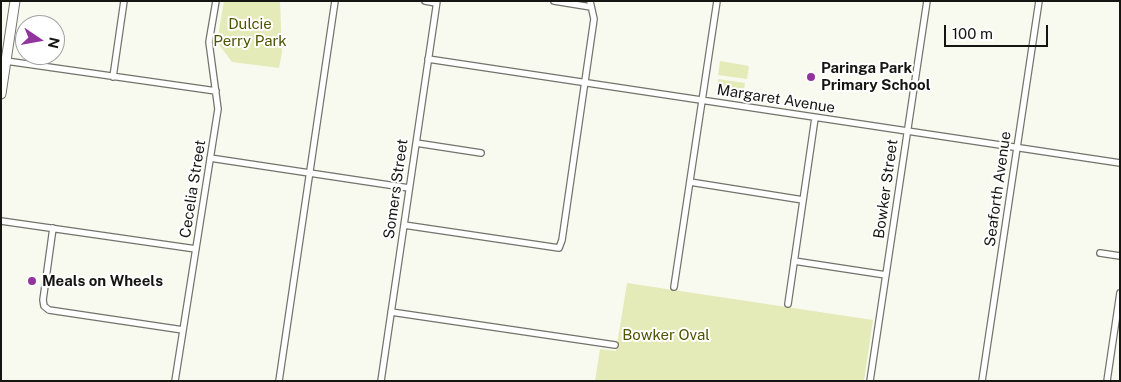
<!DOCTYPE html>
<style>
body{margin:0}
#map{position:relative;width:1121px;height:382px;overflow:hidden;background:#f8faf0;font-family:"Public Sans",sans-serif}
canvas{display:block}
.frame{position:absolute;inset:0;border:2px solid #151512;pointer-events:none}
.north{position:absolute;left:15px;top:15px;width:50px;height:50px;box-sizing:border-box;background:#fff;border:1px solid #a1a1a0;border-radius:50%;rotate:102deg;font-size:14px;font-weight:700;line-height:20px;text-align:center;color:#151512}
.north::after{content:'';display:block;margin:auto;width:18px;height:22px;background:#92349d;clip-path:polygon(50% 0,100% 100%,50% 72%,0 100%)}
.scale{position:absolute;left:944px;top:25px;width:104px;height:22px;box-sizing:border-box;border:2px solid #151512;border-top:0;padding-left:6px;font-size:15px;line-height:18px;white-space:nowrap;color:#151512;-webkit-text-stroke:4px #fff;paint-order:stroke}
</style>
<div id="map">
<canvas width="1121" height="382"></canvas>
<div class="frame"></div>
<div class="north">N</div>
<div class="scale">100 m</div>
</div>
<script>
const context = document.querySelector('canvas').getContext('2d');
context.lineJoin = 'round';
function fill(path, color) { context.fillStyle = color; context.fill(path, 'evenodd'); }
function strokePath(path, color, width, dash) { context.strokeStyle = color; context.lineWidth = width; context.lineCap = dash ? 'butt' : 'round'; context.setLineDash(dash || []); context.stroke(path); }
function drawText(font, color, halo, rows, align = 'center') {
  context.font = font + ' "Public Sans",sans-serif'; context.lineWidth = 4; context.setLineDash([]); context.textBaseline = 'middle'; context.strokeStyle = halo; context.fillStyle = color; for (const [text, x, y, turn = 0] of rows) {
    context.save(); context.translate(x, y); context.rotate((+turn || 0) * Math.PI / 180); context.textAlign = isNaN(turn) ? turn : align; if (halo) context.strokeText(text, 0, 0); context.fillText(text, 0, 0); context.restore();
  }
}
fill(new Path2D(`
 M 224,1 L 280,1 L 282,52 L 279,68 L 232,62 L 217,42 Z
 M 720,61 L 749,66 L 747,79 L 718,75 Z
 M 718,79 L 745,83 L 743,96 L 716,92 Z
 M 627,283 L 873,320 L 864,381 L 595,381 L 600,349 L 616,351 Z`), '#e5ebb8');
const street = new Path2D(`
 M 425,1 L 436,3
 M 554,1 L 591,7
 M 428,59 L 1120,163
 M 6,61 L 216,91
 M 113,77 L 124,1
 M 416,143 L 481,153
 M 210,158 L 409,188
 M 690,182 L 803,200
 M 1,221 L 196,249
 M 404,225 L 559,248 L 562,240 L 594,19 L 590,1
 M 53,228 L 43,300 L 44,306 L 49,310 L 183,330
 M 1100,253 L 1120,256
 M 794,261 L 886,275
 M 674,287 L 717,1
 M 788,304 L 815,118
 M 391,312 L 615,345
 M 175,381 L 218,109 L 209,42 L 216,1
 M 279,381 L 335,1
 M 381,381 L 437,1
 M 870,381 L 927,1
 M 982,381 L 1039,1
 M 1107,381 L 1120,293`);
const secondary = new Path2D(`
 M 1,94 L 15,1`);
strokePath(street, '#72736b', 8);
strokePath(secondary, '#72736b', 11);
strokePath(street, '#fff', 5.5);
strokePath(secondary, '#fff', 9);
for (const [x, y, r, color] of [
 [811,77,5,"#92349d"],
 [32,281,5,"#92349d"]
]) { const dot = new Path2D(); dot.arc(x, y, r, 0, 2 * Math.PI); context.fillStyle = color; context.fill(dot); strokePath(dot, '#fff', 2); }
drawText('15px', '#4f5400', '#fff', [
 ["Dulcie",250,24],
 ["Perry Park",250,41],
 ["Bowker Oval",666,335]
]);
drawText('bold 15px', '#151512', '#fff', [
 ["Paringa Park",821,68],
 ["Primary School",821,85],
 ["Meals on Wheels",42,281]
], 'left');
drawText('15px', '#151512', '#fff', [
 ["Margaret Avenue",776,99,9],
 ["Cecelia Street",193,189,-81],
 ["Somers Street",396,189,-82],
 ["Bowker Street",886,189,-82],
 ["Seaforth Avenue",998,189,-82]
]);
</script>
